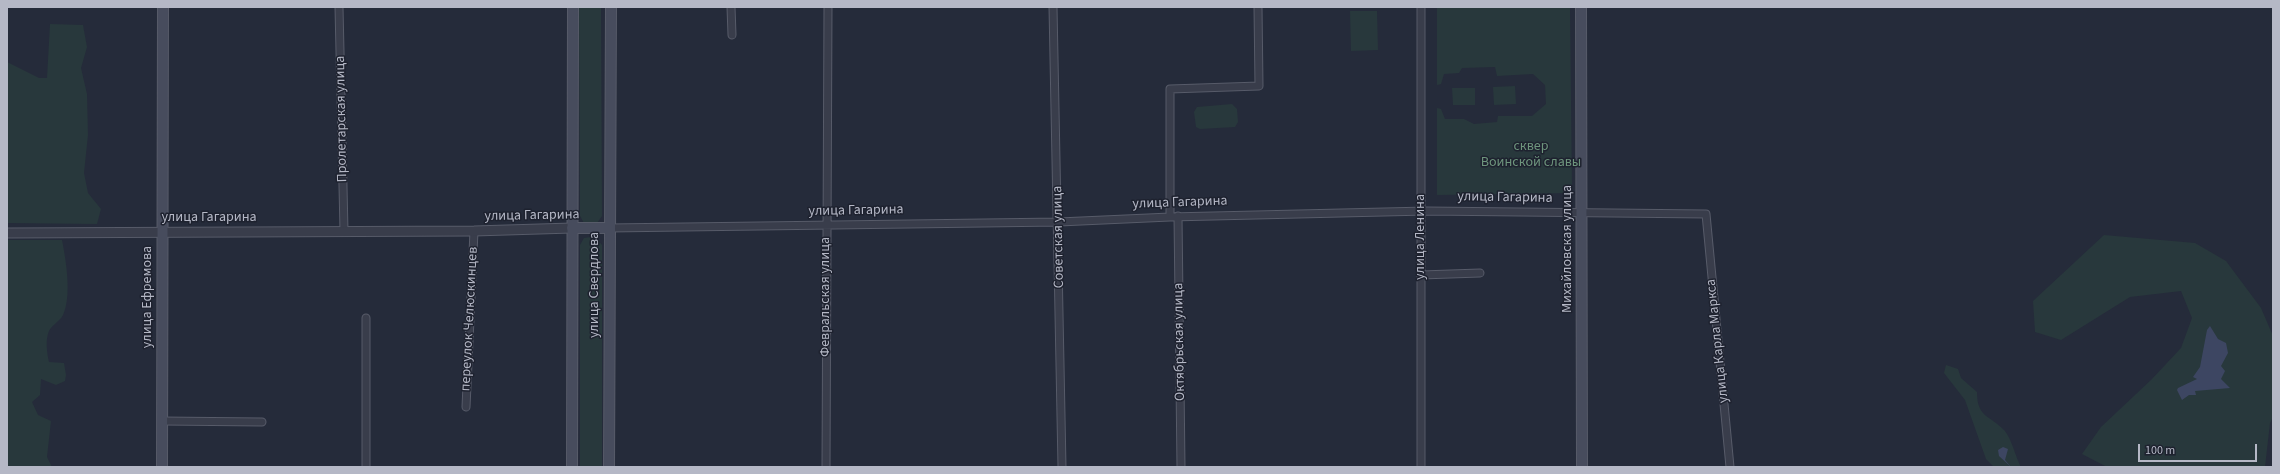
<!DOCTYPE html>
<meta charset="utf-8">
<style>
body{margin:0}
#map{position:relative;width:2280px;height:474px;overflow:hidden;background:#252b3a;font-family:"Source Sans 3",sans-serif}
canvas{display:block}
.frame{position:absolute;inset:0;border:8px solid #b5b8c6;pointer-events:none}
.scale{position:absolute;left:2138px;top:444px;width:119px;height:18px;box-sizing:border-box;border:2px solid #b5b8c6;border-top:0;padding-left:5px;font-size:12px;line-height:14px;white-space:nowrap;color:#b5b8c6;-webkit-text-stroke:3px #1e222f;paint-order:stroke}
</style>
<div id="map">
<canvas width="2280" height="474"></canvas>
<div class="frame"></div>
<div class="scale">100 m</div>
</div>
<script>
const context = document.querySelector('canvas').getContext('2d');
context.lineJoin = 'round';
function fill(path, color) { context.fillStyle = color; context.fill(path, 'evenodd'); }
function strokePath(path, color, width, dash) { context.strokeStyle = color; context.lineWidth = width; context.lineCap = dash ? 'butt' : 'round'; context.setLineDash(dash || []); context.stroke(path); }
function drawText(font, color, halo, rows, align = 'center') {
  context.font = font + ' "Source Sans 3",sans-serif'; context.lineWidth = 3; context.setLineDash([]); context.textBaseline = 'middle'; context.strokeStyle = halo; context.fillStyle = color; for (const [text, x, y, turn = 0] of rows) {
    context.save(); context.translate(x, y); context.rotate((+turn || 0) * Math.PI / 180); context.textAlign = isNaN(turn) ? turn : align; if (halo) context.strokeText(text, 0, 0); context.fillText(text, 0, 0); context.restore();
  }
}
fill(new Path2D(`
 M 579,7 L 601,7 L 602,216 L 597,223 L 584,223 L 580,216 Z
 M 1437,7 L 1570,7 L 1572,193 L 1437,195 L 1437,108 L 1441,109 L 1445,119 L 1464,119 L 1474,124 L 1497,122 L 1498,116 L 1532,116 L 1546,104 L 1545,85 L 1533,74 L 1497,76 L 1495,67 L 1462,68 L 1459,73 L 1444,74 L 1441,84 L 1437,85 Z
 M 1350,11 L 1377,11 L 1378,50 L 1351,51 Z
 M 50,24 L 83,25 L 87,47 L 81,68 L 87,94 L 88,135 L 84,173 L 88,193 L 101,209 L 97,224 L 7,223 L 7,62 L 39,78 L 47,78 Z
 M 1515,86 L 1516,104 L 1494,105 L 1493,87 Z
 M 1452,88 L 1475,88 L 1475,105 L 1453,105 Z
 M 1232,104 L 1237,109 L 1238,122 L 1235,127 L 1200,129 L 1196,127 L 1194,112 L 1197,107 Z
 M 2104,235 L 2195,243 L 2226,261 L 2261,308 L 2273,336 L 2273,417 L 2270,423 L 2265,467 L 2107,467 L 2082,454 L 2101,427 L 2152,379 L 2181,348 L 2192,318 L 2181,291 L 2130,297 L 2061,340 L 2035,332 L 2033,301 Z
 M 591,237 L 596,238 L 602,245 L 602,467 L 580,467 L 580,245 L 584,238 Z
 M 7,240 L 62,240 C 66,260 72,296 63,315 C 60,321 52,325 49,331 C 45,340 47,353 49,362 L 64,363 L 66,375 L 65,381 L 56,385 L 41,379 L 40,395 L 32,402 L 38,415 L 51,421 L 47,457 L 52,467 L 7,467 Z
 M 1946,365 L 1958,369 L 1961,378 L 1977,392 C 1977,418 1990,415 2004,430 C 2011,437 2016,458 2021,467 L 1994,467 L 1986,459 L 1965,400 L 1944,373 Z`), '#28383c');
fill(new Path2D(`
 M 2210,326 L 2218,339 L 2226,343 L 2228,353 L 2221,366 L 2225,371 L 2221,379 L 2230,388 L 2195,391 L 2196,395 L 2189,395 L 2182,400 L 2177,390 L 2178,388 L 2197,379 L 2193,377 L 2200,367 L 2207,330 Z
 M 2003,447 L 2008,449 L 2005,460 L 2011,467 L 1999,456 L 1998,450 Z`), '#3d4662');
const minor = new Path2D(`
 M 339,7 L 344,231
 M 731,7 L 732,35
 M 1053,7 L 1062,467
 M 1421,7 L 1421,467
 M 1178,216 L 1181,467
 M 1170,217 L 1170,89 L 1259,86 L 1258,7
 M 609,228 L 1059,222 L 1170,217 L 1427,211 L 1706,214 L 1730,467
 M 1421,275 L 1480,273
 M 466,407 L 474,231
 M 162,421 L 262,422
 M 366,467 L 366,318
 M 826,467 L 828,7`);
const tertiary = new Path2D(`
 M 7,233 L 474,231 L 572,228`);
const secondary = new Path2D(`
 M 1581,7 L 1582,467
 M 572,228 L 609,228
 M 162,467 L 163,7
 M 572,467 L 573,7
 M 609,467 L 611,7`);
strokePath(minor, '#575b69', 9);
strokePath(tertiary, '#575b69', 11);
strokePath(secondary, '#575b69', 12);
strokePath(minor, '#393d4b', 7);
strokePath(tertiary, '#393d4b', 9);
strokePath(secondary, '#474c5d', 10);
drawText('14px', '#b5b8c6', '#1e222f', [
 ["Пролетарская улица",342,119,-91],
 ["улица Гагарина",1505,198,1],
 ["улица Гагарина",1180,203,-2],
 ["улица Гагарина",856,211,-1],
 ["улица Гагарина",532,216,-1],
 ["улица Гагарина",209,218],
 ["Советская улица",1059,237,-91],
 ["улица Ленина",1421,237,-90],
 ["Михайловская улица",1568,249,-90],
 ["улица Свердлова",595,285,-90],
 ["улица Ефремова",148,297,-90],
 ["Февральская улица",826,297,-90],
 ["переулок Челюскинцев",470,319,-87],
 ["улица Карла Маркса",1718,341,-96],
 ["Октябрьская улица",1180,342,-91]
]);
drawText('14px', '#6e957d', '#1e222f', [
 ["сквер",1531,147],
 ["Воинской славы",1531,163]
]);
</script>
